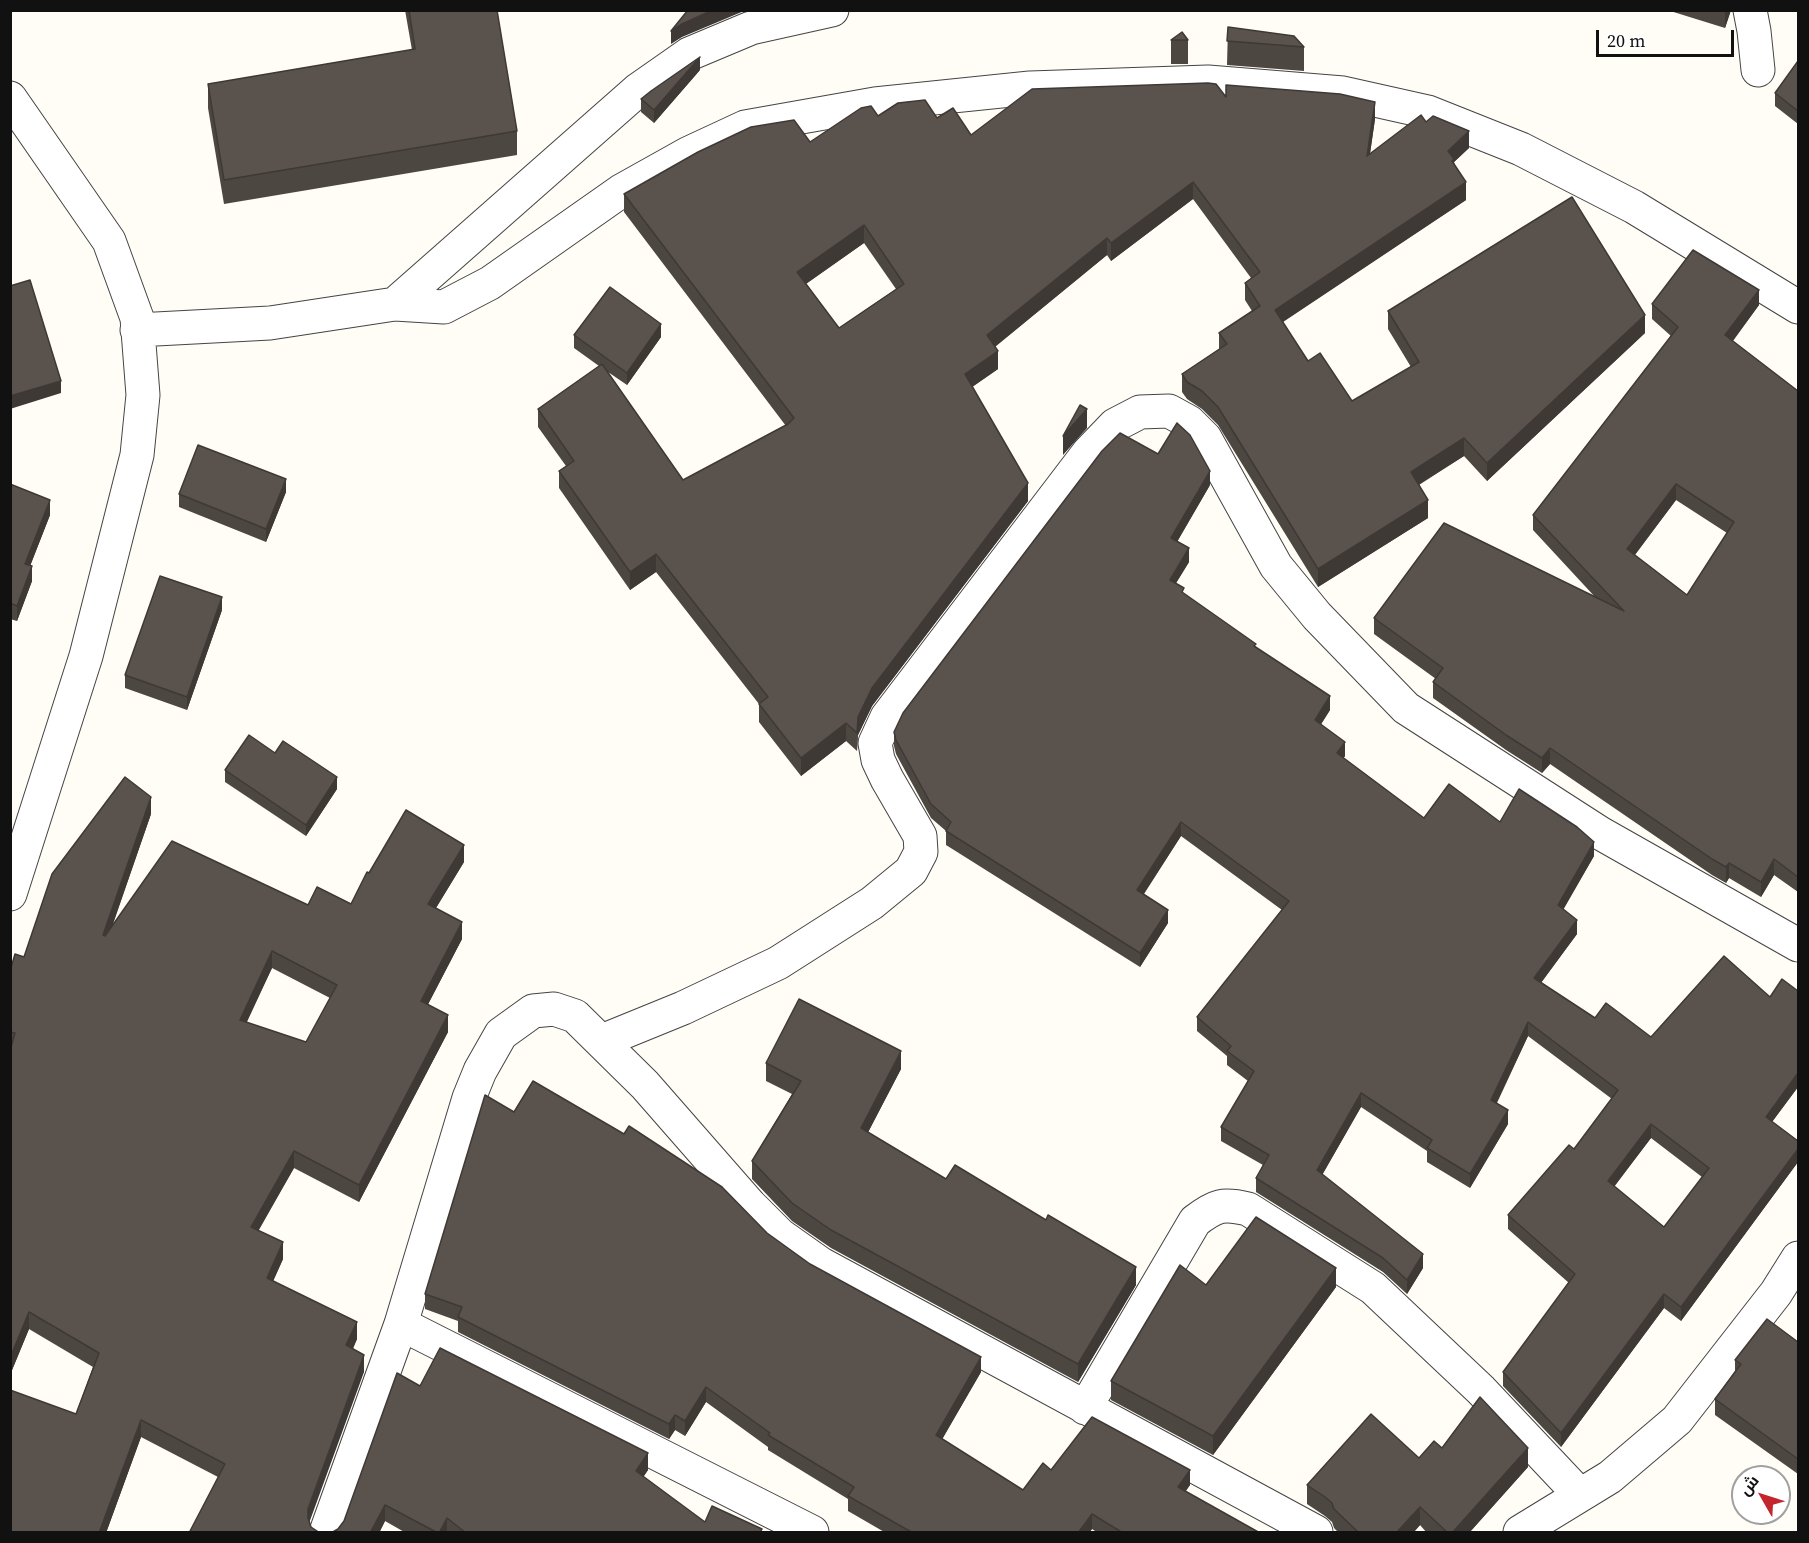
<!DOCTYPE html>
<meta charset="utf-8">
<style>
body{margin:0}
#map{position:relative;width:1809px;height:1543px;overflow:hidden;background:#fffdf5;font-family:"Source Serif 4",Cairo,serif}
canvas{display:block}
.frame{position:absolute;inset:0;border:12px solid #111;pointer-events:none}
.north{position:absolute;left:1731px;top:1465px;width:60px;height:60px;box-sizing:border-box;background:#fff;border:2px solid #a0a0a0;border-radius:50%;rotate:309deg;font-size:16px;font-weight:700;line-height:24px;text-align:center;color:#111}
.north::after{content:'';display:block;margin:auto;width:21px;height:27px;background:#c4262e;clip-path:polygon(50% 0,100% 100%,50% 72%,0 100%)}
.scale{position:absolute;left:1596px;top:30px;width:138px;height:27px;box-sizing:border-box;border:3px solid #111;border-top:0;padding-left:8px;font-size:18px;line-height:21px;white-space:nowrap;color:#111;-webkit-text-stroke:4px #fff;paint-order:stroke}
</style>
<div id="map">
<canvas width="1809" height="1543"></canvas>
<div class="frame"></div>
<div class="north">ش</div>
<div class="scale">20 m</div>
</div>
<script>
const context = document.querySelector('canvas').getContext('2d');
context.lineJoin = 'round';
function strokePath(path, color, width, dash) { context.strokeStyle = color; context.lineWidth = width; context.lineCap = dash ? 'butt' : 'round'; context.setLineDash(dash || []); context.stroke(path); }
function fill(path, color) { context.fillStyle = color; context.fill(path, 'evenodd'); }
const minor = new Path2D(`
 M 1750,10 L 1754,31 L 1758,70
 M 10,98 L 109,241 L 137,318 L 143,395 L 137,455 L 86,656 L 10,894
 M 395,304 L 639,89 L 689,54 L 751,28 L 832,10
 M 137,330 L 270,323 L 395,304 L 444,307 L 490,283 L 621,191 L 689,153 L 745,127 L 875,104 L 1030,88 L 1208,82 L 1343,93 L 1428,112 L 1521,149 L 1634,207 L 1798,307
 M 602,1041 L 683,1008 L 778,963 L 872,903 L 911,871 L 921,852 L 920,836 L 887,779 L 878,760 L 875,743 L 887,717 L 1088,453 L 1115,425 L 1140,412 L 1169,411 L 1189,422 L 1205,438 L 1276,566 L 1317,616 L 1406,708 L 1600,833 L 1798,945
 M 401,1324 L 812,1532
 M 1085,1408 L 1195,1221 C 1216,1205 1223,1203 1248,1209 L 1373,1288 L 1481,1390 L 1580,1495
 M 326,1532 L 401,1324 L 469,1098 L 480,1071 L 501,1034 L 533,1011 L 554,1009 L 575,1016 L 645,1085 L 750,1205 L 780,1235 L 821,1264 L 1316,1532
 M 1520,1532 L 1610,1477 L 1677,1420 L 1776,1293 L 1798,1258`);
strokePath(minor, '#444', 35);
strokePath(minor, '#fff', 33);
fill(new Path2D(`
 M 405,10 L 497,10 L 517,131 L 517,155 L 224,204 L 208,108 L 208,84 L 412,50 Z
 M 1667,10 L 1731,10 L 1725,28 Z
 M 1228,27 L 1304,47 L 1304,71 L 1227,65 Z
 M 1171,40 L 1188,40 L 1188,64 L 1171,64 Z
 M 1798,61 L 1798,124 L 1775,106 L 1775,93 Z
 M 700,70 L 654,123 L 641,112 L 641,99 Z
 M 1226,97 L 1375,119 L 1370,154 L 1426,122 L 1469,148 L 1454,162 L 1466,200 L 1283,322 L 1308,361 L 1352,401 L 1411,367 L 1388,329 L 1388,311 L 1645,333 L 1487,481 L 1464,456 L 1419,485 L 1428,518 L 1318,587 L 1218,425 L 1202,409 L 1187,399 L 1182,392 L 1182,374 L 1219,349 L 1219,333 L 1252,311 L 1245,300 L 1245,283 L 1251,278 L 1193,199 L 1111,261 L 1107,255 L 995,347 L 998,369 L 972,387 L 1028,501 L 872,706 L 858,735 L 857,751 L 846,741 L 801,776 L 759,722 L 759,704 L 656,572 L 630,590 L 559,488 L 559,471 L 566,466 L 538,427 L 538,409 L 599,366 L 574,348 L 574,335 L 661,337 L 627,385 L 608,372 L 683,480 L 786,426 L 624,212 L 624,194 L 810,142 L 878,116 L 937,118 L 971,135 ZM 864,243 L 896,289 L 839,328 L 806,284 Z
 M 1652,304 L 1759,305 L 1733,341 L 1798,391 L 1798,892 L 1774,875 L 1761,897 L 1729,878 L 1726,883 L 1712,875 L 1550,764 L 1542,773 L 1506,750 L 1433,698 L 1433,682 L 1436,679 L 1374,634 L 1374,618 L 1596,598 L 1533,530 L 1533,515 L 1671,336 L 1652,319 ZM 1676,500 L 1727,533 L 1687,595 L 1635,555 Z
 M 10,484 L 50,515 L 30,566 L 32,581 L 17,621 L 10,619 Z
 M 1210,485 L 1177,542 L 1189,562 L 1176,583 L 1184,594 L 1256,647 L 1330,710 L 1321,724 L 1345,756 L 1343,758 L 1424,818 L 1500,822 L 1594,856 L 1563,909 L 1577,934 L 1541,983 L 1595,1018 L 1651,1037 L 1770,997 L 1798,991 L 1798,1087 L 1772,1122 L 1798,1141 L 1798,1162 L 1681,1321 L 1664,1308 L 1561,1447 L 1503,1386 L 1503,1372 L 1569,1283 L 1508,1229 L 1508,1215 L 1574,1149 L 1612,1099 L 1528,1036 L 1497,1103 L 1508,1124 L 1470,1188 L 1427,1162 L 1427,1151 L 1361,1107 L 1322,1175 L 1423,1268 L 1407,1294 L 1383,1272 L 1256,1192 L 1256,1178 L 1263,1165 L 1221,1141 L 1221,1127 L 1248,1081 L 1227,1065 L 1227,1056 L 1197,1031 L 1197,1017 L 1282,910 L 1181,836 L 1144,894 L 1168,923 L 1140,967 L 946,845 L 946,831 L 931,818 L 896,754 L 894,746 L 894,732 ZM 1651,1138 L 1702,1177 L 1664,1227 L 1614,1186 Z
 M 286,492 L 266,542 L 179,507 L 179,494 Z
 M 222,610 L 187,710 L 125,688 L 125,675 Z
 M 275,753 L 337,789 L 306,836 L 225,782 L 225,770 Z
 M 151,814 L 112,927 L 308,905 L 351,904 L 369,873 L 464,862 L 436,908 L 462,939 L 428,1004 L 448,1032 L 359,1202 L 294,1168 L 258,1230 L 283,1259 L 273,1281 L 357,1339 L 353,1349 L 364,1372 L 218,1477 L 141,1437 L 106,1533 L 10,1533 L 76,1414 L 93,1367 L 29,1329 L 10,1375 L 10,971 ZM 272,968 L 330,998 L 306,1042 L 246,1022 Z
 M 766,1063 L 901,1069 L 868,1132 L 946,1179 L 1136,1285 L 1078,1382 L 831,1248 L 792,1221 L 752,1179 L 752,1161 L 792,1094 L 766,1081 Z
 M 514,1112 L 767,1233 L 810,1264 L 981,1372 L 942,1439 L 1023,1490 L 1051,1470 L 1190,1485 L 1185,1492 L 1260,1533 L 1098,1533 L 1092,1529 L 1089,1533 L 886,1533 L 848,1511 L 848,1499 L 768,1450 L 768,1447 L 706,1402 L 685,1436 L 675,1430 L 669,1439 L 458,1332 L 458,1321 L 425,1309 L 425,1294 Z
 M 1206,1285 L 1336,1287 L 1213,1455 L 1111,1400 L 1111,1381 Z
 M 1798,1342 L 1798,1474 L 1715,1415 L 1715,1399 L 1735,1371 L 1735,1360 Z
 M 420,1386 L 648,1470 L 643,1477 L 705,1522 L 762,1533 L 406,1533 L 385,1521 L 379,1533 L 331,1533 L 338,1529 L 344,1521 Z
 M 1442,1448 L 1528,1467 L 1469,1533 L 1427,1533 L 1420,1525 L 1413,1533 L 1339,1533 L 1334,1528 L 1332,1522 L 1325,1516 L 1307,1504 L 1307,1485 L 1419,1458 Z`), '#4d4742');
fill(new Path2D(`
 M 713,10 L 744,11 L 682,37 L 671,44 L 671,31 L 682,24 Z
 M 1725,10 L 1731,10 L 1725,28 Z
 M 700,57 L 700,70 L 654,123 L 654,110 Z
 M 1375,102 L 1375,119 L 1367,174 L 1367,156 Z
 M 1469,131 L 1469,148 L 1454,162 L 1454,177 L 1448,151 Z
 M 1193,182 L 1193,199 L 1111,261 L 1111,243 Z
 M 1466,182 L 1466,200 L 1275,327 L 1275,310 Z
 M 864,225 L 864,243 L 797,290 L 797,272 Z
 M 1107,238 L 1107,255 L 987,353 L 987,335 Z
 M 1759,290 L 1759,305 L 1725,351 L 1725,335 Z
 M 1645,315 L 1645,333 L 1487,481 L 1487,463 Z
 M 661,324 L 661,337 L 627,385 L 627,373 Z
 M 998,351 L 998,369 L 965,392 L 965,374 Z
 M 61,381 L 61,393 L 10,409 L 10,396 Z
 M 1087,409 L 1087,428 L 1063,455 L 1063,436 Z
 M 1464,438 L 1464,456 L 1411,489 L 1411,472 Z
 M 1210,471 L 1210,485 L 1171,552 L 1171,538 Z
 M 286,479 L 286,492 L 266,542 L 266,529 Z
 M 1028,483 L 1028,501 L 872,706 L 858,735 L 857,751 L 858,717 L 872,688 Z
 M 1676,484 L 1676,500 L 1627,565 L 1627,549 Z
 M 50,500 L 50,515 L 25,579 L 25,564 Z
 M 1428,500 L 1428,518 L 1318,587 L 1318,569 Z
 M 1189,548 L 1189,562 L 1170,593 L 1170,580 Z
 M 656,554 L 656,572 L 630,590 L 630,572 Z
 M 32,566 L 32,581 L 17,621 L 17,606 Z
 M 222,597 L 222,610 L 187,710 L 187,697 Z
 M 1330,696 L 1330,710 L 1315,734 L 1315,720 Z
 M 846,723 L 846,741 L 801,776 L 801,758 Z
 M 1345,742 L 1345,756 L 1337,767 L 1337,753 Z
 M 1550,748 L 1550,764 L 1542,773 L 1542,758 Z
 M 337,777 L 337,789 L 306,836 L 306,825 Z
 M 151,797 L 151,814 L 103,952 L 103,935 Z
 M 1181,822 L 1181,836 L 1137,904 L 1137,890 Z
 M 1594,842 L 1594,856 L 1558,919 L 1558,905 Z
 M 464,845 L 464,862 L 428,921 L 428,904 Z
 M 1774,859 L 1774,875 L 1761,897 L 1761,882 Z
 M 1729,863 L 1729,878 L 1726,883 L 1726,867 Z
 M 1168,910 L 1168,923 L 1140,967 L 1140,953 Z
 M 1577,920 L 1577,934 L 1534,992 L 1534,978 Z
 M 462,922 L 462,939 L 421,1018 L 421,1001 Z
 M 272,951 L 272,968 L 240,1037 L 240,1020 Z
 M 448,1015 L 448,1032 L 359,1202 L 359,1185 Z
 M 1528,1022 L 1528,1036 L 1491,1114 L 1491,1100 Z
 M 901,1051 L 901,1069 L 861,1146 L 861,1128 Z
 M 1798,1073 L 1798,1087 L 1766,1130 L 1766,1117 Z
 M 1361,1093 L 1361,1107 L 1317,1184 L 1317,1170 Z
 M 1508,1110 L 1508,1124 L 1470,1188 L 1470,1174 Z
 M 1651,1124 L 1651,1138 L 1608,1195 L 1608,1181 Z
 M 1798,1149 L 1798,1162 L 1681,1321 L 1681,1307 Z
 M 294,1151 L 294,1168 L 251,1244 L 251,1227 Z
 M 283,1242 L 283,1259 L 267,1295 L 267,1278 Z
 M 1423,1254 L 1423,1268 L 1407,1294 L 1407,1280 Z
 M 1136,1267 L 1136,1285 L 1078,1382 L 1078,1364 Z
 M 1336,1268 L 1336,1287 L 1213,1455 L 1213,1436 Z
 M 1664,1294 L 1664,1308 L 1561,1447 L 1561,1433 Z
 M 29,1312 L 29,1329 L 10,1375 L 10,1358 Z
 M 357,1322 L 357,1339 L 346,1362 L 346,1345 Z
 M 364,1355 L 364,1372 L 308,1526 L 308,1509 Z
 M 981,1357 L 981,1372 L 936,1450 L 936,1435 Z
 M 706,1387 L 706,1402 L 685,1436 L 685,1421 Z
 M 675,1415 L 675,1430 L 669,1439 L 669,1424 Z
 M 141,1420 L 141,1437 L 106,1533 L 99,1533 Z
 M 1528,1448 L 1528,1467 L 1469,1533 L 1452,1533 Z
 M 648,1453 L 648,1470 L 636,1488 L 636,1471 Z
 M 1190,1470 L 1190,1485 L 1178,1502 L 1178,1487 Z
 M 385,1505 L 385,1521 L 379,1533 L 370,1533 Z
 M 1420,1507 L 1420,1525 L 1413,1533 L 1396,1533 Z
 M 1092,1514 L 1092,1529 L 1089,1533 L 1078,1533 Z
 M 447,1518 L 447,1533 L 439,1533 Z`), '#3f3936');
const building = new Path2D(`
 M 409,10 L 497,10 L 517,131 L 224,180 L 208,84 L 415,49 Z
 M 688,10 L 713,10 L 682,24 L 671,31 Z
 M 1228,27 L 1294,36 L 1304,47 L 1227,41 Z
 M 1182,32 L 1188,40 L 1171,40 Z
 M 700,57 L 654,110 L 641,99 L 651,91 Z
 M 1798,61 L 1798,111 L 1775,93 Z
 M 1208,83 L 1216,84 L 1226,97 L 1226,85 L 1340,94 L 1375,102 L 1367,156 L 1421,115 L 1426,122 L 1433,116 L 1469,131 L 1448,151 L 1454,159 L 1452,161 L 1466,182 L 1275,310 L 1308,361 L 1320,353 L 1352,401 L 1419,362 L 1388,311 L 1572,197 L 1645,315 L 1487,463 L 1464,438 L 1411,472 L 1428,500 L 1318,569 L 1218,407 L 1202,391 L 1187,382 L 1182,374 L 1227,344 L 1219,333 L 1260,306 L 1245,283 L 1260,272 L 1193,182 L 1111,243 L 1107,238 L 987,335 L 998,351 L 965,374 L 1028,483 L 872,688 L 858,717 L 857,733 L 846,723 L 801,758 L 759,704 L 768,697 L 656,554 L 630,572 L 559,471 L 574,461 L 538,409 L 602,364 L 683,480 L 788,424 L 794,418 L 624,194 L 698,152 L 751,127 L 794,120 L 810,142 L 861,108 L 871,106 L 878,116 L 898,103 L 925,100 L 937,118 L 953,108 L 971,135 L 1032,89 ZM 864,225 L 904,284 L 839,328 L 797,272 Z
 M 1693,250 L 1759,290 L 1725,335 L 1798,391 L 1798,877 L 1774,859 L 1761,882 L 1729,863 L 1726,867 L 1712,859 L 1550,748 L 1542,758 L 1506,735 L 1433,682 L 1443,668 L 1374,618 L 1444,523 L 1624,611 L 1533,515 L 1678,327 L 1652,304 ZM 1676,484 L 1734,522 L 1687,595 L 1627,549 Z
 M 30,280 L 61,381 L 10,396 L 10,286 Z
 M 610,287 L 661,324 L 627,373 L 574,335 Z
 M 1080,405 L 1087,409 L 1063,436 Z
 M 1177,423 L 1190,435 L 1210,471 L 1171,538 L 1189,548 L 1170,580 L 1184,588 L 1182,592 L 1256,644 L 1254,646 L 1330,696 L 1315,720 L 1345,742 L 1337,753 L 1424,818 L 1449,784 L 1500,822 L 1519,789 L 1577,827 L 1594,842 L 1558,905 L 1577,920 L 1534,978 L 1595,1018 L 1606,1003 L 1651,1037 L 1724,956 L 1770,997 L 1782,979 L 1798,991 L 1798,1073 L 1766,1117 L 1798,1141 L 1798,1149 L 1681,1307 L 1664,1294 L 1561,1433 L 1503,1372 L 1575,1274 L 1508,1215 L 1569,1145 L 1574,1149 L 1618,1090 L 1528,1022 L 1491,1100 L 1508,1110 L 1470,1174 L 1427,1148 L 1432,1140 L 1361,1093 L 1317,1170 L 1423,1254 L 1407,1280 L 1383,1258 L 1256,1178 L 1269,1155 L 1221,1127 L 1254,1071 L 1227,1051 L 1231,1046 L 1197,1017 L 1289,901 L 1181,822 L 1137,890 L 1168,910 L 1140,953 L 946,831 L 951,822 L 931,804 L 896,740 L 894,732 L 903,713 L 1102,451 L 1120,433 L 1158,454 ZM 1651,1124 L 1709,1168 L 1664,1227 L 1608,1181 Z
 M 198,445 L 286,479 L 266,529 L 179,494 Z
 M 10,484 L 50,500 L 25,564 L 32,566 L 17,606 L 10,603 Z
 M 160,576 L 222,597 L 187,697 L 125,675 Z
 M 249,735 L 275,753 L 283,741 L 337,777 L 306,825 L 225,770 Z
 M 125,777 L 151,797 L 103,935 L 105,936 L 172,841 L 308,905 L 317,887 L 351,904 L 367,872 L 369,873 L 406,810 L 464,845 L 428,904 L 462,922 L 421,1001 L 448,1015 L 359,1185 L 294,1151 L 251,1227 L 283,1242 L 267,1278 L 357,1322 L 346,1345 L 364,1355 L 308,1509 L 308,1518 L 311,1527 L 320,1533 L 189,1533 L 225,1464 L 141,1420 L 99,1533 L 10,1533 L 10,1390 L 76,1414 L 99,1353 L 29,1312 L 10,1358 L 10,1051 L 15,1033 L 10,1032 L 10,971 L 15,954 L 24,957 L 52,874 ZM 272,951 L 337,985 L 306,1042 L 240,1020 Z
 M 799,999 L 901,1051 L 861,1128 L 946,1179 L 955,1165 L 1046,1220 L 1048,1215 L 1136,1267 L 1078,1364 L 831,1230 L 792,1203 L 752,1161 L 801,1081 L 766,1063 Z
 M 533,1081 L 624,1134 L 629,1126 L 722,1187 L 767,1233 L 810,1264 L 981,1357 L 936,1435 L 1023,1490 L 1043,1463 L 1051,1470 L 1092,1417 L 1190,1470 L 1178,1487 L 1260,1533 L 1123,1533 L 1092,1514 L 1078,1533 L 913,1533 L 848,1496 L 854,1487 L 768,1435 L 770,1433 L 706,1387 L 685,1421 L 675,1415 L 669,1424 L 458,1317 L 462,1307 L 425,1294 L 485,1095 L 514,1112 Z
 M 1256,1217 L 1336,1268 L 1213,1436 L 1111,1381 L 1180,1265 L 1206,1285 Z
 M 1767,1319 L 1798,1342 L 1798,1459 L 1715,1399 L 1741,1364 L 1735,1360 Z
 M 440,1348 L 648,1453 L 636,1471 L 705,1522 L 712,1506 L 762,1529 L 760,1533 L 466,1533 L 447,1518 L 439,1533 L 438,1533 L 385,1505 L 370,1533 L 331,1533 L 338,1529 L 344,1521 L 397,1373 L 420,1386 Z
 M 1480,1397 L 1528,1448 L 1452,1533 L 1448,1533 L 1420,1507 L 1396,1533 L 1359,1533 L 1334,1509 L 1332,1503 L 1325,1497 L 1307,1485 L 1371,1414 L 1419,1458 L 1434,1441 L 1442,1448 Z`);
fill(building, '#5a524d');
strokePath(building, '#3f3936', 1.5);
</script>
